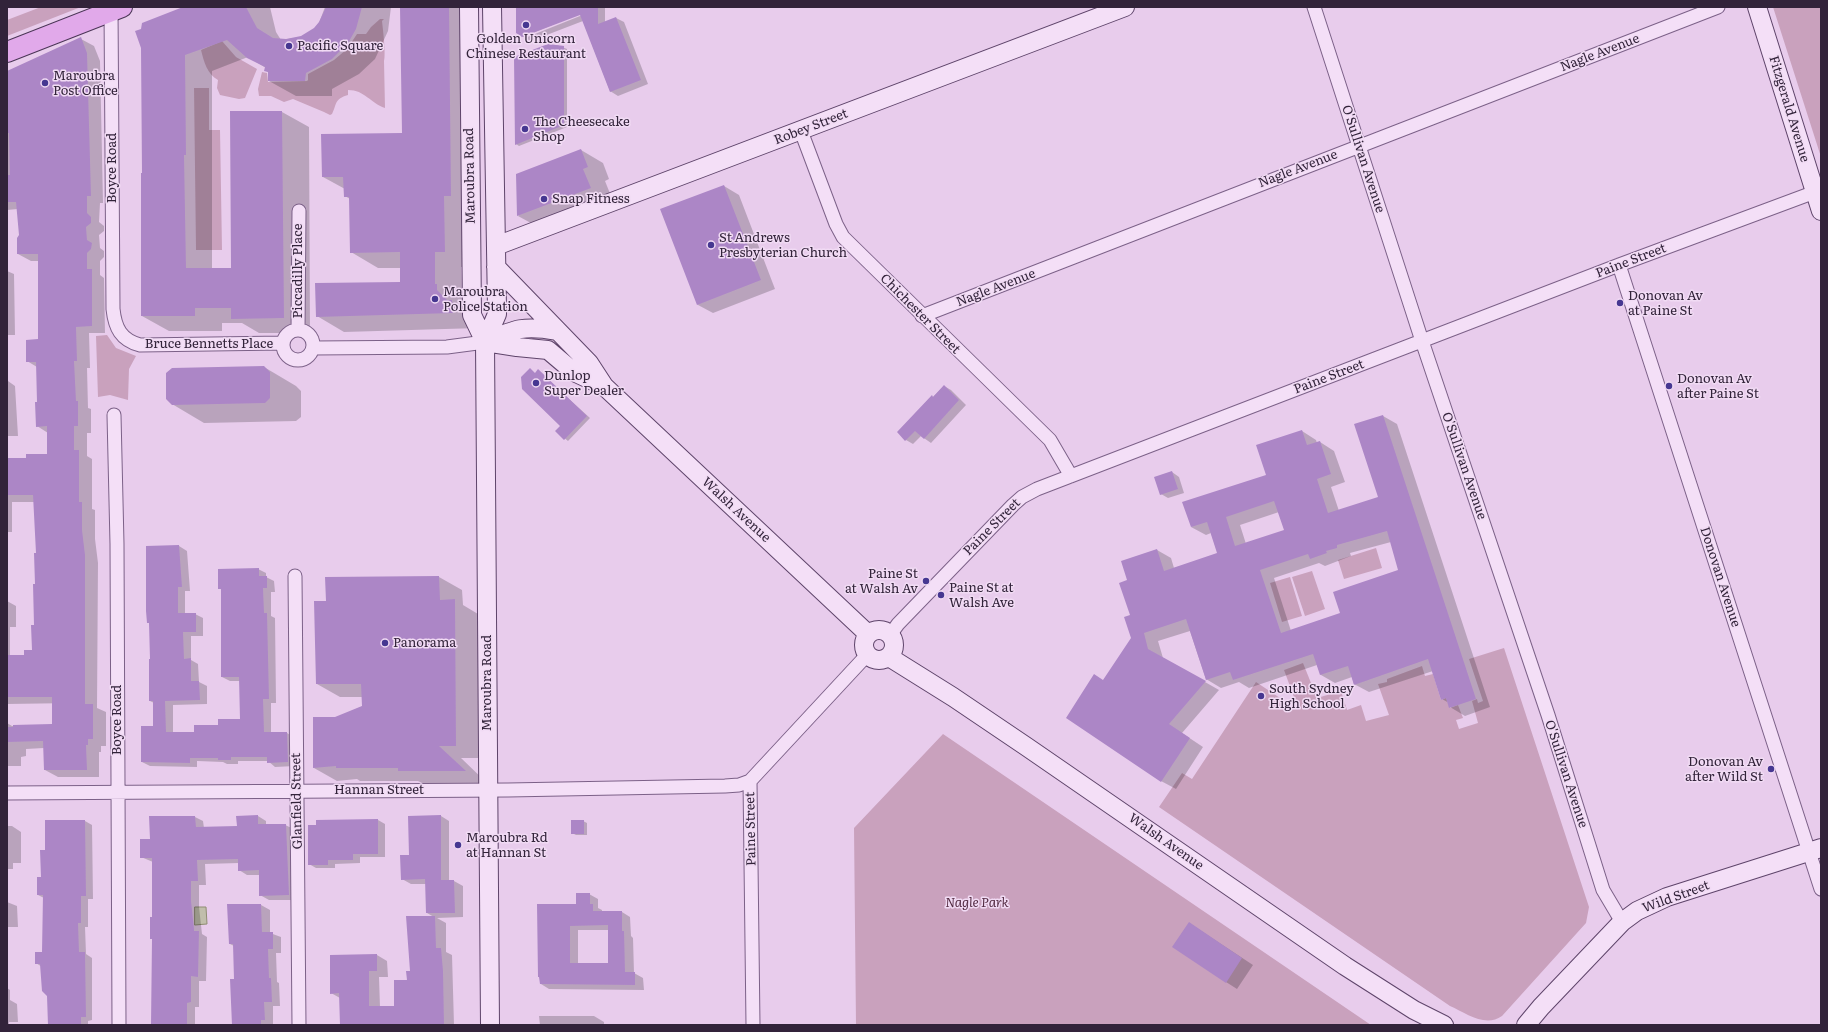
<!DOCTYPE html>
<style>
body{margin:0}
#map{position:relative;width:1828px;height:1032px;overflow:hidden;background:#e8ccec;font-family:Literata,serif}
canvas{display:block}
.frame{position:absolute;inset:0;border:8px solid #32233a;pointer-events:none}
</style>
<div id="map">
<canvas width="1828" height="1032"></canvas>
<div class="frame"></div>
</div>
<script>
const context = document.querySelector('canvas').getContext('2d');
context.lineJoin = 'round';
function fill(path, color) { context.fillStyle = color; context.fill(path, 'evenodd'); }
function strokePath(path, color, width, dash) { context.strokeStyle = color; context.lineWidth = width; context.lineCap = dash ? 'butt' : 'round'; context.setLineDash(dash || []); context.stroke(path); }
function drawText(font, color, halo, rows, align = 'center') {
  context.font = font + ' Literata,serif'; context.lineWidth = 3; context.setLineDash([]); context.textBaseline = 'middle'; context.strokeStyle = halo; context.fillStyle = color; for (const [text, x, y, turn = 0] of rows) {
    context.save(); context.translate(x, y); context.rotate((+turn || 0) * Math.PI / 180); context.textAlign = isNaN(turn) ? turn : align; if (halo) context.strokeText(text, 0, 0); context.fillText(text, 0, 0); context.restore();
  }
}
fill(new Path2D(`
 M 41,7 L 81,7 L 7,36 L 7,20 Z
 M 1773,7 L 1821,7 L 1821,157 Z
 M 380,19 L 384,19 L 382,21 C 383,29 386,55 384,61 L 385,108 C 370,103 365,90 348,90 L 348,95 C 334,99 337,104 332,114 L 330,115 L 324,112 L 293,99 L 284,102 L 271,96 L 259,96 L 258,89 L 262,72 L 267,73 L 268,82 L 307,81 L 308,80 L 308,74 L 334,60 L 347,49 L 357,34 L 366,34 L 371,27 Z
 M 222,41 L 236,57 L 257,69 L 245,98 L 239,99 L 220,95 L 217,88 L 218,80 C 207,74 204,62 201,50 Z
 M 194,88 L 209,88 L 209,130 L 220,130 L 222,250 L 196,250 Z
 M 107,335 L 116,348 L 136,356 L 129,369 L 128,400 L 110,395 L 98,397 L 96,336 Z
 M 1376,548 L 1382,568 L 1344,579 L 1338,560 Z
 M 1312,571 L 1325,609 L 1305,616 L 1292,577 Z
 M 1290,577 L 1302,616 L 1282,622 L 1270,583 Z
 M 1504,648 L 1589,907 L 1586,923 L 1502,1016 C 1485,1028 1466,1013 1450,1006 L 1159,807 L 1182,773 L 1192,779 L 1256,682 L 1295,708 L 1298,708 L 1284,670 L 1303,663 L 1317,698 L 1341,691 L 1347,710 L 1361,705 L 1366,721 L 1389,715 L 1378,684 L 1387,682 L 1387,679 L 1422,666 L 1425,676 L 1433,674 L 1441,700 L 1446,698 L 1450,708 L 1458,705 L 1463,718 L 1456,720 L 1459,729 L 1478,723 L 1472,701 L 1477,699 L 1478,703 L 1483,701 L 1469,659 Z
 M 943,734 L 1371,1025 L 856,1025 L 854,828 Z`), '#c9a1bd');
const water = new Path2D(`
 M 195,907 L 206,907 L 207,924 L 195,925 Z`);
fill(water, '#c1beac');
strokePath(water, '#8f8d73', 1);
fill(new Path2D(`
 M 186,7 L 270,7 L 276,32 L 281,40 L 301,37 L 314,29 L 319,23 L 325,7 L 391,7 L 388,31 L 375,59 L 359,74 L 332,89 L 332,96 L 296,96 L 269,81 L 269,73 L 265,70 L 266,68 L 248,57 L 212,71 L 212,269 L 232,269 L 282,112 L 309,127 L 310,333 L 259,333 L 242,323 L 222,323 L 222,331 L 169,331 L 142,316 Z
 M 401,7 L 476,7 L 471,267 L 461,267 L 462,299 L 479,328 L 344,332 L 317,316 L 401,283 L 401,268 L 378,268 L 351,252 L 350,199 L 345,196 L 345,189 L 323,177 L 403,134 Z
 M 517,7 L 605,7 L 605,22 L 616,18 L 624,22 L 648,84 L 618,96 L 610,91 L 583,21 L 531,41 L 525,38 L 585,14 L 584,12 L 523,37 L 517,32 Z
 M 81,39 L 94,46 L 100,61 L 103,203 L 100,203 L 99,222 L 104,226 L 104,231 L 99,235 L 100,248 L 104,251 L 104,257 L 100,261 L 100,275 L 104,278 L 105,333 L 89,333 L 90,368 L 87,368 L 88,408 L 91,409 L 91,433 L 87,433 L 87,456 L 92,459 L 92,509 L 95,510 L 95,539 L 98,563 L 97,708 L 106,712 L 106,746 L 101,746 L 101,752 L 99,752 L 99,777 L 58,777 L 45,770 L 44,748 L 26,749 L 26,756 L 21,757 L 21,766 L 7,766 L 7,723 L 12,726 L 53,725 L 75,703 L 7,704 L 7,601 L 16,606 L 16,627 L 10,627 L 10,656 L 25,656 L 33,651 L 35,626 L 37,554 L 34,502 L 12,502 L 12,532 L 7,532 L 7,459 L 27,459 L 48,455 L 48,433 L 37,426 L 38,403 L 37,367 L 27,361 L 39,340 L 39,261 L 31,261 L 18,254 L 20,236 L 18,209 L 7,210 L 7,72 Z
 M 548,45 L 557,45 L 567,49 L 567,127 L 519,146 L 516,144 Z
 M 581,150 L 603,163 L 609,179 L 605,181 L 613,201 L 540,228 L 518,216 Z
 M 724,186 L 739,195 L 775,289 L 713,313 L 698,305 Z
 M 7,271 L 14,274 L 15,335 L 7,335 Z
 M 264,367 L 296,386 L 301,391 L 301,417 L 296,421 L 204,423 L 172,404 Z
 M 538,371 L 590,418 L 568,441 L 556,431 L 561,426 Z
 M 7,374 L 8,381 L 15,386 L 18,436 L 7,436 Z
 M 944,386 L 951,390 L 966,405 L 931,443 L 921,436 L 913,444 L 906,440 L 898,432 Z
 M 1383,416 L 1397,424 L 1490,707 L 1465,716 L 1450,707 L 1449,703 L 1442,699 L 1433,671 L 1369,692 L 1354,684 L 1352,677 L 1335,683 L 1321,675 L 1317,665 L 1249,688 L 1239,682 L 1221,688 L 1206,679 L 1190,631 L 1158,641 L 1163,658 L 1219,690 L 1182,733 L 1203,747 L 1176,789 L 1161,781 L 1103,681 L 1132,638 L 1128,581 L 1157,550 L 1171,558 L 1174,568 L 1218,554 L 1211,533 L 1206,535 L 1191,527 L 1267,475 L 1302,431 L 1316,440 L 1317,443 L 1320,442 L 1334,451 L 1345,482 L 1331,487 L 1339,511 L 1379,498 ZM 1279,512 L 1285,531 L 1246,544 L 1240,525 ZM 1391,542 L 1400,571 L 1341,614 L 1291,631 L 1274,578 L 1319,563 L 1325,566 L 1351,556 L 1350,553 Z
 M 1172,472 L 1179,477 L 1184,493 L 1168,498 L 1161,494 Z
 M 179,546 L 187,551 L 190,591 L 185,591 L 185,614 L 195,614 L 203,618 L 203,636 L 191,636 L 191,660 L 198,664 L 199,682 L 207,686 L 207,704 L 173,705 L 173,733 L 195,733 L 241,720 L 240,681 L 230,681 L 222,677 L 222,590 L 219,588 L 258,569 L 266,573 L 266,577 L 274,581 L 275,592 L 271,592 L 271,616 L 275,618 L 276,703 L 271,703 L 271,733 L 287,733 L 295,738 L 295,766 L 275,767 L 268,761 L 238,761 L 238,764 L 227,764 L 223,762 L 197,761 L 197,767 L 150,766 L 142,762 L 154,727 L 154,703 L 150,701 L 151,660 Z
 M 439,577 L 462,590 L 463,605 L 478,614 L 479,758 L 461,758 L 487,783 L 422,783 L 418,781 L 360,781 L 357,779 L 337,781 L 314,768 L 335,718 L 363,706 L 362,697 L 340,697 L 317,684 L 327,602 L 326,578 Z
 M 258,816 L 266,821 L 266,825 L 285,825 L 294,829 L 297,900 L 269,900 L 260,895 L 260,875 L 247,875 L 239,870 L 239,863 L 205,864 L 206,885 L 199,885 L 199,907 L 202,934 L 207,937 L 206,981 L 199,981 L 199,1007 L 195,1007 L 195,1025 L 153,1025 L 153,862 L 141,857 L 151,840 L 150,817 L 195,817 L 203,821 L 204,828 L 238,827 Z
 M 441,816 L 449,821 L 449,881 L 454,881 L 463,886 L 463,917 L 437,918 L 446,923 L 446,952 L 452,955 L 454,1025 L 341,1025 L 340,998 L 331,993 L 377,955 L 387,961 L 388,977 L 379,977 L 380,1007 L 395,1007 L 434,917 L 427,913 L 426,884 L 411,884 L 402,879 L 410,856 Z
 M 378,820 L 385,824 L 385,857 L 360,857 L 360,863 L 335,864 L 335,868 L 316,868 L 309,864 Z
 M 85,821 L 92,825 L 93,899 L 88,899 L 88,927 L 85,927 L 86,954 L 92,958 L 92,1020 L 88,1021 L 88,1025 L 48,1025 L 48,996 L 42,967 L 36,963 L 43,953 L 44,898 L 38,895 L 46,851 Z
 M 583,821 L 587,823 L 587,835 L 576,835 L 572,833 Z
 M 7,826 L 12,826 L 21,832 L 21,863 L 13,863 L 13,869 L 7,869 Z
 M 589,894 L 598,899 L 598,908 L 602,910 L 602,912 L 622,912 L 630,917 L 631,936 L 633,938 L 634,973 L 643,978 L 644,990 L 549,989 L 541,984 L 577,905 ZM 578,930 L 609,930 L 609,964 L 578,964 Z
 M 7,902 L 17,906 L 18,927 L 7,927 Z
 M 228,905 L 261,905 L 270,910 L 270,933 L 281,937 L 281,953 L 276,953 L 277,982 L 279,983 L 280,1006 L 273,1006 L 273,1025 L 232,1025 L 235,980 L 234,946 L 230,944 Z
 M 1189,923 L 1253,965 L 1237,989 L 1226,982 Z
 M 7,988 L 10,990 L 10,1000 L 17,1004 L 18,1022 L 9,1022 L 9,1025 L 7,1025 Z
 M 539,1016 L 594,1016 L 604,1022 L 604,1025 L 540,1025 Z`), '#0003');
fill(new Path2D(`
 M 183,7 L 246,7 L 257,28 L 273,38 L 286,39 L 301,36 L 314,28 L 319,22 L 326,7 L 362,7 L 356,29 L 348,43 L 332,59 L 306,73 L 305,81 L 268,81 L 268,72 L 264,71 L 265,67 L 247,58 L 227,40 L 185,55 L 186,155 L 184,155 L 186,268 L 231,268 L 230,111 L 282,111 L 284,318 L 231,319 L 231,308 L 195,308 L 195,316 L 141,316 L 141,173 L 142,173 L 141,48 L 135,31 L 141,29 L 142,23 Z
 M 400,7 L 449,7 L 451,196 L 444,196 L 445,252 L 435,252 L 435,284 L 437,284 L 437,290 L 447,300 L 452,300 L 453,313 L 316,317 L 315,283 L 400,282 L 400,252 L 350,253 L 349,197 L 344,197 L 343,177 L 322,177 L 321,134 L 402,133 Z
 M 516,7 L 598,7 L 598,24 L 616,17 L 641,80 L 610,92 L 580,15 L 522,37 L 516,33 Z
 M 81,37 L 87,53 L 91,196 L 87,196 L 87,213 L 91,217 L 91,223 L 86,227 L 87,240 L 92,243 L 91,249 L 87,253 L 87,269 L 92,269 L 92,326 L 76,327 L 77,361 L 74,361 L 76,401 L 78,401 L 78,426 L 74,426 L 74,450 L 79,450 L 79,502 L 82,502 L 82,530 L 85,555 L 85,704 L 93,704 L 93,739 L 88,739 L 88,745 L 86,745 L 87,770 L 44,770 L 43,741 L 7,742 L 7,727 L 13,727 L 13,725 L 52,724 L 52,697 L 7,697 L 7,655 L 24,655 L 24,650 L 32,650 L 31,625 L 34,625 L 33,584 L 35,584 L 34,553 L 36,553 L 33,495 L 7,495 L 8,458 L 26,458 L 26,454 L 47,454 L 47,426 L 36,427 L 35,402 L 37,402 L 36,362 L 26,362 L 26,340 L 38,339 L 38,254 L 17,254 L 17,238 L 19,235 L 16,202 L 7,202 L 7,175 L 10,175 L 9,133 L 7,133 L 7,71 Z
 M 548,44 L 564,46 L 564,125 L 515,145 L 514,57 Z
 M 581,149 L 588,167 L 583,169 L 591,188 L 517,216 L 516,174 Z
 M 724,185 L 761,280 L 697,305 L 660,209 Z
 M 264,366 L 270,372 L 270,398 L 265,403 L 172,405 L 166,399 L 166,373 L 172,368 Z
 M 530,368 L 535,373 L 538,369 L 587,416 L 564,440 L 555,431 L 560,426 L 522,389 L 521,377 Z
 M 944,385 L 959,400 L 924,439 L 915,431 L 905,441 L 897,432 L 932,395 L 933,397 Z
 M 1383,415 L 1476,699 L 1449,708 L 1446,698 L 1441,700 L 1428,659 L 1354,685 L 1348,666 L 1320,675 L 1313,654 L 1233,680 L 1230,672 L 1206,680 L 1186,619 L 1144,633 L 1148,649 L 1206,681 L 1169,724 L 1190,738 L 1161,782 L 1066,718 L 1094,674 L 1103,680 L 1131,638 L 1124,617 L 1130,615 L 1119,583 L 1127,580 L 1121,561 L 1157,549 L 1164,571 L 1217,553 L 1207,522 L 1191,527 L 1182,502 L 1266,475 L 1256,445 L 1302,430 L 1307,445 L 1320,441 L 1331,474 L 1317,479 L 1328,513 L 1378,497 L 1354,424 ZM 1274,501 L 1284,530 L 1235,546 L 1226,517 ZM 1387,531 L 1398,570 L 1333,592 L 1340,613 L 1281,633 L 1260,570 L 1308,554 L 1310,559 L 1327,553 L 1326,551 L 1337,548 L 1337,545 Z
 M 1172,471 L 1178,489 L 1160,495 L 1154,477 Z
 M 179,545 L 182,587 L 178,587 L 178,613 L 196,613 L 196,632 L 183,632 L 184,659 L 191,658 L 191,681 L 199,681 L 200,700 L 165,701 L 166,732 L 194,732 L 194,725 L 218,725 L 218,719 L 240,719 L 239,677 L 221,677 L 221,589 L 218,589 L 218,569 L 259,568 L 259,576 L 267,576 L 267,588 L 263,588 L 264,613 L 267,613 L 269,699 L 263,699 L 264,732 L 287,732 L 288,762 L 267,763 L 267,757 L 231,757 L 231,760 L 218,760 L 218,758 L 190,758 L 190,763 L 141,762 L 141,726 L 153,726 L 153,701 L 149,701 L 149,659 L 150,659 L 149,623 L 147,623 L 146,611 L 146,546 Z
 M 439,576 L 440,600 L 455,599 L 456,746 L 439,746 L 466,771 L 398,771 L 398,768 L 336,768 L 336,766 L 313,768 L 313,717 L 335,717 L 362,706 L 361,684 L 316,684 L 314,601 L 326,601 L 325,577 Z
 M 258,815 L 258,824 L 286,824 L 289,895 L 259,896 L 259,870 L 238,871 L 238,859 L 197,860 L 198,881 L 191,881 L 191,901 L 194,929 L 194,931 L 199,931 L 198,977 L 191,976 L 191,1002 L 187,1003 L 187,1025 L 151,1025 L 152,939 L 150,939 L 150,917 L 152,917 L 152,858 L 140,858 L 140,839 L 150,839 L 149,816 L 195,816 L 196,827 L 237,826 L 236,816 Z
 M 441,815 L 441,880 L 454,880 L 455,913 L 426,913 L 425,879 L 401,880 L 400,855 L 409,855 L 408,816 Z
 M 378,819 L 378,854 L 353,854 L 353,860 L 328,860 L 328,865 L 308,865 L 308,825 L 316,825 L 316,820 Z
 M 45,820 L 85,820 L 86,896 L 81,896 L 81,923 L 78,923 L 79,952 L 85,952 L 86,1017 L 81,1017 L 81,1025 L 48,1025 L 47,996 L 42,991 L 40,964 L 35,964 L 35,952 L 42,952 L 43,895 L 37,895 L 37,877 L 41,877 L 40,850 L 45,850 Z
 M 571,820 L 584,820 L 584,834 L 571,834 Z
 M 576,893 L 590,893 L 590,904 L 593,904 L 593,911 L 622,911 L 622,931 L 624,931 L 625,972 L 635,972 L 635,985 L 540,984 L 539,977 L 538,977 L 537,904 L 576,904 ZM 608,925 L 608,963 L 570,963 L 570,926 Z
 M 227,904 L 261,904 L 262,932 L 273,932 L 273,949 L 268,949 L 269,978 L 271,978 L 272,1002 L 264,1002 L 265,1020 L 261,1020 L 261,1025 L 232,1025 L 230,979 L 234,979 L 233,944 L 229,944 Z
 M 406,916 L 435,916 L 436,948 L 441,948 L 443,971 L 444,1025 L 340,1025 L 339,993 L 330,994 L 330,955 L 377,954 L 377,971 L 369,971 L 369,1006 L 394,1006 L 394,980 L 407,980 L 406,971 L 410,971 Z
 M 1189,922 L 1242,958 L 1226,983 L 1172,947 Z`), '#ac86c6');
const street = new Path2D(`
 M 111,7 L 113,309 C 115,328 121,340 140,345 L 283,343
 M 1314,7 L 1422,341 L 1548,715 L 1603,890 L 1622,922
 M 801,131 L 836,224 L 843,237 L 1050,440 L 1071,476
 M 1619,265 L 1821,889
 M 922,316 L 1718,7
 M 298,330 L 299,211
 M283 345a15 15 0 1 1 30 0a15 15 0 1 1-30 0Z
 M 313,348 L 447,347 L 485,342
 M 114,415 L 117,544 L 119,1025
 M 295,576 L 299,1025
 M 890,635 L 898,624 L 1013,505 L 1022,497 L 1037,489 L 1619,265 L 1815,192
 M 7,793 L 508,790 L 725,786 L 739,785 L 750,781
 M 753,1025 L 750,781 L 867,655`);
const secondary = new Path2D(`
 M 469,7 L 472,315 L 485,342
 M 1757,7 L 1821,211
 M 496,246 L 1125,7
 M 496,267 L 589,363 L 604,386 L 868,634
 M 485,342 L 517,347 L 548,350 L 574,372 L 604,386
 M 485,342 C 515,329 523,325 557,331
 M864 645a15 15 0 1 1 30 0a15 15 0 1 1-30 0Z
 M 889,657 L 953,697 L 1027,747 L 1345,966 L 1414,1010 L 1444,1025
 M 490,1025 L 485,342 L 497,314 L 497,309 L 492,7
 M 1526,1025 L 1541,1007 L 1622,922 L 1637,911 L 1667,897 L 1821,848`);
const primary = new Path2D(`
 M 7,52 L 122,7`);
strokePath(street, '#7c6188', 15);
strokePath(secondary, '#5e446a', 20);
strokePath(primary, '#4a3556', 22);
strokePath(street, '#f4dff7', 13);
strokePath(secondary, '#f4dff7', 18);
strokePath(primary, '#e1a9ea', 20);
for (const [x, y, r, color] of [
 [526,25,4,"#463791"],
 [289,46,4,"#463791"],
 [45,83,4,"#463791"],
 [525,129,4,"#463791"],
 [544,199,4,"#463791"],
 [711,245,4,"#463791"],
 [435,299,4,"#463791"],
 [1620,303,4,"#463791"],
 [536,383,4,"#463791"],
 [1669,386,4,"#463791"],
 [926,581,4,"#463791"],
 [941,595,4,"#463791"],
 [385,643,4,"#463791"],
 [1261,696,4,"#463791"],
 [1771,769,4,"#463791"],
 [458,845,4,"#463791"]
]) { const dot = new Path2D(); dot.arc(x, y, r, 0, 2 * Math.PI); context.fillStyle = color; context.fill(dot); strokePath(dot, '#f1dbf4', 1.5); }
drawText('13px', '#32233a', '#f1dbf4', [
 ["Golden Unicorn",526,39,"center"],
 ["Chinese Restaurant",526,54,"center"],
 ["Pacific Square",297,46],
 ["Maroubra",53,76],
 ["Post Office",53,91],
 ["The Cheesecake",533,122],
 ["Shop",533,137],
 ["Snap Fitness",552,199],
 ["St Andrews",719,238],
 ["Presbyterian Church",719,253],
 ["Maroubra",443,292],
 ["Police Station",443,307],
 ["Donovan Av",1628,296],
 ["at Paine St",1628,311],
 ["Dunlop",544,376],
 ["Super Dealer",544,391],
 ["Donovan Av",1677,379],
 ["after Paine St",1677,394],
 ["Paine St",918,574,"right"],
 ["at Walsh Av",918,589,"right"],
 ["Paine St at",949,588],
 ["Walsh Ave",949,603],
 ["Panorama",393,643],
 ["South Sydney",1269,689],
 ["High School",1269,704],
 ["Donovan Av",1763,762,"right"],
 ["after Wild St",1763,777,"right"],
 ["Maroubra Rd",466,838],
 ["at Hannan St",466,853]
], 'left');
drawText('13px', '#32233a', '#f1dbf4', [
 ["Nagle Avenue",1600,53,-21],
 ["Fitzgerald Avenue",1789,109,73],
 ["Robey Street",811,127,-21],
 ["O'Sullivan Avenue",1363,159,72],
 ["Boyce Road",112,168,-90],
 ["Nagle Avenue",1298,169,-21],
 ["Maroubra Road",470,176,-91],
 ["Paine Street",1631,261,-21],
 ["Piccadilly Place",298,271,-90],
 ["Nagle Avenue",996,288,-21],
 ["Chichester Street",920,314,45],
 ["Bruce Bennetts Place",209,344],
 ["Paine Street",1329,377,-21],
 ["O'Sullivan Avenue",1464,466,71],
 ["Walsh Avenue",736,510,43],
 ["Paine Street",992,527,-45],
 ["Donovan Avenue",1720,577,72],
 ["Maroubra Road",487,683,-90],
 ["Boyce Road",117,720,-90],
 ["O'Sullivan Avenue",1566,774,72],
 ["Hannan Street",379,790],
 ["Glanfield Street",297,801,-91],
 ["Paine Street",751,829,-91],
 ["Walsh Avenue",1166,842,35],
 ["Wild Street",1676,897,-20]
]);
drawText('italic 13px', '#542c43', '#f1dbf4', [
 ["Nagle Park",977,903]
]);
</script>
